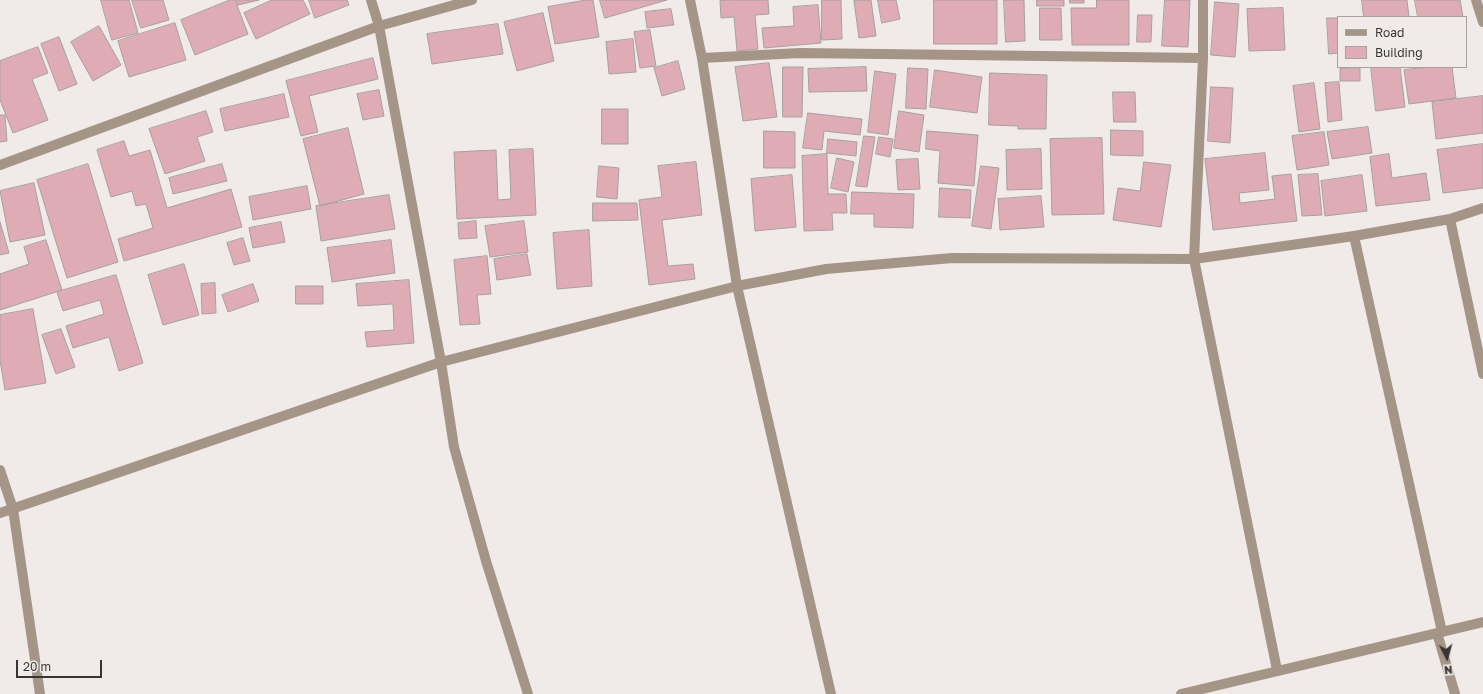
<!DOCTYPE html>
<style>
body{margin:0}
#map{position:relative;width:1483px;height:694px;overflow:hidden;background:#f0ebe9;font-family:"Golos Text",sans-serif}
canvas{display:block}
.legend{position:absolute;left:1337px;top:16px;width:130px;height:52px;box-sizing:border-box;background:#f0ebe9;border:1px solid #a6a2a1;margin:0;padding:5px 7px;list-style:none;font-size:12px;color:#363534}
.legend li{display:flex;align-items:center;gap:8px;height:20px}
.legend b{width:20px;border:1px solid #a6a2a1}
.north{position:absolute;left:1427px;top:638px;width:40px;height:40px;-webkit-text-stroke:3px #f0ebe9;paint-order:stroke;rotate:174deg;font-size:11px;font-weight:700;line-height:16px;text-align:center;color:#363534}
.north::after{content:'';display:block;margin:auto;width:14px;height:18px;background:#363534;clip-path:polygon(50% 0,100% 100%,50% 72%,0 100%)}
.scale{position:absolute;left:16px;top:660px;width:86px;height:18px;box-sizing:border-box;border:2px solid #363534;border-top:0;padding-left:5px;font-size:12px;line-height:14px;white-space:nowrap;color:#363534;-webkit-text-stroke:3px #f0ebe9;paint-order:stroke}
</style>
<div id="map">
<canvas width="1483" height="694"></canvas>
<ul class="legend">
<li><b style="height:5px;background:#a49586"></b>Road</li>
<li><b style="height:11px;background:#dfacb5"></b>Building</li>
</ul>
<div class="north">N</div>
<div class="scale">20 m</div>
</div>
<script>
const context = document.querySelector('canvas').getContext('2d');
context.lineJoin = 'round';
function fill(path, color) { context.fillStyle = color; context.fill(path, 'evenodd'); }
function strokePath(path, color, width, dash) { context.strokeStyle = color; context.lineWidth = width; context.lineCap = dash ? 'butt' : 'round'; context.setLineDash(dash || []); context.stroke(path); }
const building = new Path2D(`
 M 101,0 L 129,0 L 138,33 L 112,40 Z
 M 132,0 L 163,0 L 169,20 L 141,28 Z
 M 230,0 L 235,0 L 248,34 L 195,55 L 181,20 Z
 M 237,0 L 259,0 L 238,5 Z
 M 272,0 L 303,0 L 310,14 L 256,39 L 244,13 Z
 M 309,0 L 347,0 L 349,5 L 315,18 Z
 M 586,0 L 593,0 L 599,37 L 555,44 L 548,7 Z
 M 600,0 L 667,0 L 605,18 Z
 M 730,0 L 768,0 L 769,14 L 755,15 L 758,49 L 737,51 L 734,17 L 721,18 L 720,1 Z
 M 822,0 L 841,0 L 842,39 L 822,40 Z
 M 861,0 L 871,0 L 876,36 L 859,38 L 854,1 Z
 M 878,0 L 896,0 L 900,19 L 882,23 Z
 M 934,0 L 997,0 L 997,44 L 934,44 Z
 M 1004,0 L 1024,0 L 1025,41 L 1006,42 Z
 M 1037,0 L 1064,0 L 1064,6 L 1037,6 Z
 M 1070,0 L 1084,0 L 1084,3 L 1070,3 Z
 M 1097,0 L 1129,0 L 1129,45 L 1072,45 L 1071,8 L 1096,8 Z
 M 1165,0 L 1190,0 L 1188,47 L 1162,46 Z
 M 1362,0 L 1407,0 L 1409,17 L 1364,17 Z
 M 1415,0 L 1460,0 L 1463,17 L 1418,17 Z
 M 1215,2 L 1239,4 L 1235,57 L 1211,55 Z
 M 818,5 L 821,43 L 764,48 L 762,28 L 794,26 L 793,7 Z
 M 1040,8 L 1061,8 L 1062,40 L 1040,40 Z
 M 1283,8 L 1285,50 L 1249,51 L 1247,9 Z
 M 671,9 L 674,25 L 647,28 L 645,12 Z
 M 543,13 L 554,61 L 517,71 L 504,22 Z
 M 1138,15 L 1152,15 L 1151,42 L 1137,42 Z
 M 1327,18 L 1338,18 L 1338,53 L 1329,54 Z
 M 175,23 L 186,60 L 129,77 L 118,41 Z
 M 498,24 L 503,54 L 432,64 L 427,34 Z
 M 99,26 L 121,65 L 93,81 L 71,42 Z
 M 650,30 L 656,66 L 640,68 L 634,32 Z
 M 59,37 L 77,84 L 59,91 L 41,44 Z
 M 633,39 L 636,72 L 609,74 L 606,42 Z
 M 38,47 L 48,73 L 32,79 L 48,120 L 13,133 L 0,100 L 0,61 Z
 M 373,58 L 378,79 L 309,96 L 318,132 L 301,136 L 286,81 Z
 M 678,61 L 685,89 L 662,96 L 654,68 Z
 M 769,63 L 777,117 L 743,121 L 735,67 Z
 M 783,67 L 803,67 L 802,117 L 783,117 Z
 M 866,67 L 867,91 L 809,92 L 808,69 Z
 M 1371,67 L 1400,67 L 1405,107 L 1376,111 Z
 M 1429,67 L 1452,67 L 1456,98 L 1409,104 L 1404,70 Z
 M 908,68 L 928,69 L 926,109 L 906,108 Z
 M 1360,68 L 1360,81 L 1340,81 L 1340,69 Z
 M 935,70 L 982,77 L 977,113 L 930,107 Z
 M 875,71 L 896,74 L 888,135 L 868,132 Z
 M 990,73 L 1047,75 L 1046,129 L 1018,129 L 1018,126 L 989,125 Z
 M 1339,82 L 1342,120 L 1328,122 L 1325,83 Z
 M 1314,83 L 1320,129 L 1299,132 L 1293,86 Z
 M 1211,87 L 1233,88 L 1230,143 L 1208,141 Z
 M 379,90 L 384,116 L 363,120 L 357,94 Z
 M 1113,92 L 1135,92 L 1136,122 L 1114,122 Z
 M 284,94 L 289,117 L 225,131 L 220,109 Z
 M 1483,96 L 1483,133 L 1436,139 L 1432,102 Z
 M 602,109 L 628,109 L 628,144 L 602,144 Z
 M 206,111 L 213,132 L 197,137 L 205,161 L 165,174 L 149,129 Z
 M 899,111 L 924,115 L 919,152 L 894,148 Z
 M 808,113 L 862,119 L 860,135 L 824,131 L 822,150 L 803,148 Z
 M 0,115 L 5,115 L 7,141 L 0,142 Z
 M 1368,127 L 1372,153 L 1332,159 L 1327,132 Z
 M 348,128 L 364,194 L 320,206 L 303,139 Z
 M 1111,130 L 1143,131 L 1143,156 L 1111,155 Z
 M 764,131 L 795,132 L 795,168 L 764,168 Z
 M 927,131 L 978,135 L 974,186 L 938,183 L 940,151 L 926,149 Z
 M 1324,132 L 1329,165 L 1297,170 L 1292,136 Z
 M 864,136 L 875,137 L 867,187 L 856,186 Z
 M 879,137 L 893,139 L 890,157 L 876,154 Z
 M 1102,138 L 1104,214 L 1052,215 L 1050,139 Z
 M 828,139 L 857,142 L 856,156 L 827,153 Z
 M 124,141 L 129,156 L 150,150 L 167,208 L 231,189 L 242,227 L 124,261 L 118,239 L 153,228 L 146,204 L 136,206 L 132,191 L 111,197 L 97,150 Z
 M 1483,144 L 1483,188 L 1443,193 L 1437,150 Z
 M 533,149 L 536,215 L 457,219 L 454,152 L 496,150 L 498,200 L 511,199 L 509,150 Z
 M 1041,149 L 1042,189 L 1007,190 L 1006,150 Z
 M 1265,153 L 1269,190 L 1239,193 L 1240,203 L 1275,199 L 1272,176 L 1291,174 L 1297,221 L 1213,230 L 1205,159 Z
 M 827,154 L 828,194 L 846,194 L 847,213 L 832,213 L 833,230 L 804,231 L 802,156 Z
 M 1389,154 L 1392,178 L 1426,173 L 1430,200 L 1376,206 L 1370,157 Z
 M 837,158 L 854,162 L 848,192 L 831,188 Z
 M 918,159 L 920,189 L 898,190 L 896,160 Z
 M 696,162 L 702,215 L 662,220 L 668,266 L 693,264 L 695,279 L 649,285 L 639,200 L 662,197 L 658,166 Z
 M 1144,162 L 1171,165 L 1161,227 L 1113,220 L 1118,188 L 1140,191 Z
 M 88,164 L 118,262 L 67,278 L 37,180 Z
 M 222,164 L 227,181 L 173,194 L 169,178 Z
 M 599,166 L 619,168 L 617,199 L 597,197 Z
 M 981,166 L 999,168 L 991,229 L 972,226 Z
 M 1318,174 L 1322,215 L 1302,216 L 1298,175 Z
 M 792,175 L 796,227 L 755,231 L 751,179 Z
 M 1362,175 L 1367,211 L 1325,216 L 1321,181 Z
 M 34,183 L 45,235 L 10,242 L 0,191 Z
 M 307,186 L 311,209 L 253,220 L 249,197 Z
 M 940,188 L 971,190 L 970,218 L 939,217 Z
 M 852,192 L 914,194 L 913,228 L 874,227 L 874,214 L 851,214 Z
 M 389,195 L 395,229 L 321,241 L 316,206 Z
 M 1041,196 L 1044,227 L 1000,230 L 998,199 Z
 M 593,203 L 637,203 L 638,220 L 593,221 Z
 M 476,221 L 477,238 L 459,239 L 458,223 Z
 M 524,221 L 528,252 L 490,257 L 485,226 Z
 M 0,222 L 9,253 L 0,255 Z
 M 281,222 L 285,242 L 253,248 L 249,228 Z
 M 589,230 L 592,286 L 557,289 L 553,233 Z
 M 243,238 L 250,261 L 234,265 L 227,243 Z
 M 46,240 L 62,290 L 0,310 L 0,274 L 29,264 L 24,247 Z
 M 391,240 L 395,273 L 332,282 L 327,248 Z
 M 527,254 L 531,275 L 497,280 L 494,259 Z
 M 487,256 L 491,294 L 477,295 L 480,324 L 460,325 L 454,260 Z
 M 184,264 L 199,315 L 163,325 L 148,275 Z
 M 116,275 L 143,363 L 119,371 L 109,337 L 73,348 L 66,326 L 104,314 L 100,300 L 63,311 L 57,292 Z
 M 409,280 L 414,343 L 367,347 L 365,332 L 394,330 L 393,304 L 358,306 L 356,284 Z
 M 215,283 L 216,313 L 202,314 L 201,284 Z
 M 253,284 L 259,301 L 228,312 L 222,295 Z
 M 296,286 L 323,286 L 323,304 L 296,304 Z
 M 33,309 L 46,383 L 5,390 L 0,360 L 0,315 Z
 M 61,329 L 75,367 L 56,374 L 42,335 Z`);
fill(building, '#dfacb5');
strokePath(building, '#a5a0a1', 1);
strokePath(new Path2D(`
 M 371,0 L 379,26 L 441,362 L 454,447 L 486,561 L 528,694
 M 690,0 L 702,58 L 737,286 L 831,694
 M 1203,0 L 1203,58 L 1194,259 L 1277,670
 M 1476,0 L 1483,22
 M 702,58 L 800,53 L 1203,58
 M 0,165 L 379,26 L 472,0
 M 1450,219 L 1483,374
 M 1354,236 L 1442,632
 M 0,470 L 13,509 L 40,694
 M 0,513 L 441,362 L 737,286 L 826,269 L 952,258 L 1194,259 L 1354,236 L 1450,219 L 1483,208
 M 1437,633 L 1455,694
 M 1181,694 L 1483,622`), '#a49586', 10);
</script>
